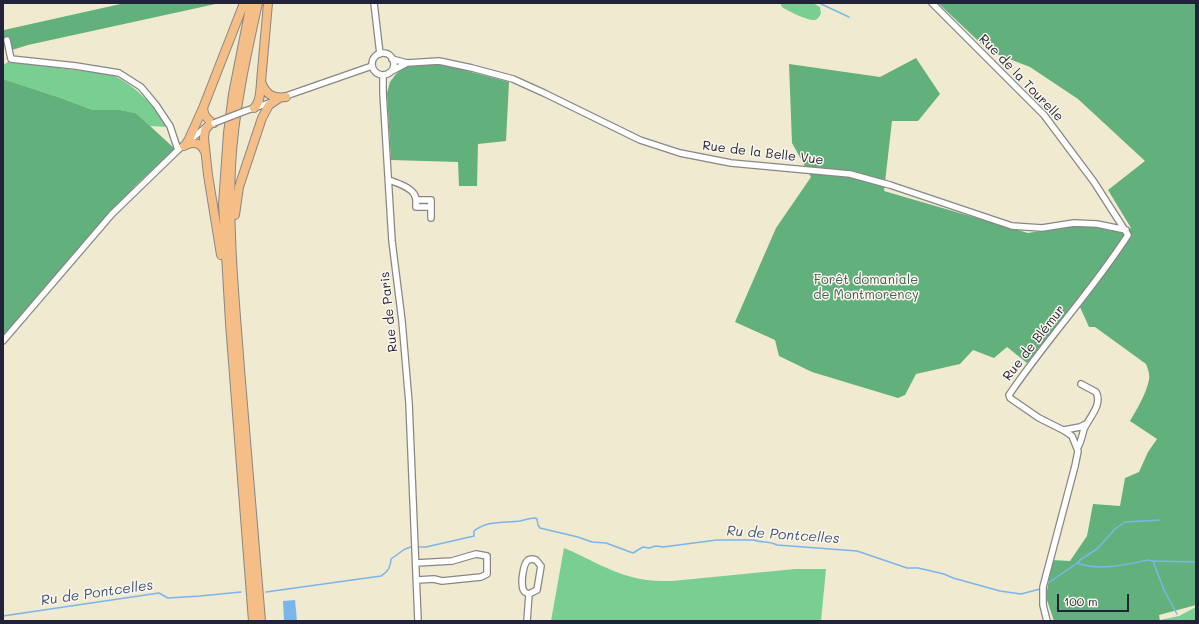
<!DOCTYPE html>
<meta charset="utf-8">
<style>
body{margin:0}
#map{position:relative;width:1199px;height:624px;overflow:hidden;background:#f0ead0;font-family:Mali,sans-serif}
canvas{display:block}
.frame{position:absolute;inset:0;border:4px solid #22223b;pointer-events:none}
.scale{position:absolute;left:1057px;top:594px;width:72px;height:18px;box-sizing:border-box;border:2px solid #22223b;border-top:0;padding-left:5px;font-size:12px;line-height:14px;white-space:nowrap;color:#22223b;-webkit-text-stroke:3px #fbf7ec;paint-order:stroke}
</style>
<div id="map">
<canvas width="1199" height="624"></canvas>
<div class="frame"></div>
<div class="scale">100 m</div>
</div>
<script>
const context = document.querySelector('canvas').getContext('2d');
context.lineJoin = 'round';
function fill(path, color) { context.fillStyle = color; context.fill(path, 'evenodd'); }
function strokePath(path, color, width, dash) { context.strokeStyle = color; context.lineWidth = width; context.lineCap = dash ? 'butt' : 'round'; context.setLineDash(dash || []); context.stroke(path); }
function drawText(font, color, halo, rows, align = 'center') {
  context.font = font + ' Mali,sans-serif'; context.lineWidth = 3; context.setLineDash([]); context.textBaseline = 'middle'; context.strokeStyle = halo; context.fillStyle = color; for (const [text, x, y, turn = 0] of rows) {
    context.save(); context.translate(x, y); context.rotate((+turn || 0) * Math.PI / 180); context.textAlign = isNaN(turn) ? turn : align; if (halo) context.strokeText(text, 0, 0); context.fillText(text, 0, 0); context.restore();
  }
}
fill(new Path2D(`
 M 780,3 L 813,3 L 820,7 L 821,13 C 820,16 818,19 815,20 C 808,21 788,11 782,7 Z
 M 8,62 L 110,74 C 134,84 154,105 167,127 L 150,126 L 136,113 L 120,110 L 93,110 L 61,98 L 3,79 L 3,65 Z
 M 564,548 C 586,557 608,571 632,577 C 645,581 658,581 672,581 L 795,569 L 826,569 L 821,621 L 551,621 Z
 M 1196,607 L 1196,621 L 1160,621 L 1160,620 L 1179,616 Z`), '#79ce92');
fill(new Path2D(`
 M 125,3 L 220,3 L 28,45 L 12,50 L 7,51 L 3,43 L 3,28 L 4,30 Z
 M 938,3 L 1196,3 L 1196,605 L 1159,615 L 1160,621 L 1054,621 L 1046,597 L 1052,560 L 1070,561 L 1087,536 L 1093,504 L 1120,506 L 1125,478 L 1139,472 L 1148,452 L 1157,439 L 1130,421 C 1137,409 1146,394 1149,380 C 1150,374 1148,369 1146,364 L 1095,327 L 1089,327 L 1080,307 L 1075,303 L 1027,363 L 1007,347 L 994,358 L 973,350 L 960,364 L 916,374 L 905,395 L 898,398 L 812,372 L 779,356 L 775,340 L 735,322 L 776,228 L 811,177 L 792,143 L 789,64 L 880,77 L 916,58 L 940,94 L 918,121 L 892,121 L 884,191 L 1028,233 L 1071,226 L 1096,227 L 1123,232 L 1131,228 L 1108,190 L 1145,161 L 1078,99 L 1030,67 L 989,51 Z
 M 420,64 L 441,64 L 509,82 L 506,141 L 478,144 L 477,186 L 459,186 L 458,162 L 391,160 L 387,93 L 390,82 L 396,74 L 405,67 Z
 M 3,79 L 61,98 L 93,110 L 120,110 L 136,113 L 175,149 L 135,186 L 3,338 Z`), '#62b17c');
fill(new Path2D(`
 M 295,600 L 297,621 L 284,621 L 283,601 Z`), '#7ab5eb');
strokePath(new Path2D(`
 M 819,3 L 849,17
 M 418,547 L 426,547 L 474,536 L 474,531 C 488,520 504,523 520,521 C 525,520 530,518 535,518 L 537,519 L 538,525 L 540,528 L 578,537 L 592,542 L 606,543 L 633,553 L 643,547 L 649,548 L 656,546 L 663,547 L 717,540 L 754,540 C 762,543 770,541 777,545 L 857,551 L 907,568 L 918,568 L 944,574 L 953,578 L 1000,591 L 1021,594 L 1040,589
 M 1154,561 L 1196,562
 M 1078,563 L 1080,560 L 1097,549 L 1115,529 L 1125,522 L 1160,520
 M 1047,584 L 1077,563 C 1099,571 1125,565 1148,560 L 1153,561 L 1164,590 L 1177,614
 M 266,592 L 381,576 C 388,572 391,567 391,559 L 405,549 L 411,547
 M 3,616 L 159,593 L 168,598 L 200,596 L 241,592`), '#7ab5eb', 1.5);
const minor = new Path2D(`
 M 374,3 L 380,54
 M 932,3 L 1044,115 L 1094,182 L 1128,235 C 1092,291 1046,340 1009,395 L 1010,398 L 1039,418 L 1063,430 L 1072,436 L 1078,451 L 1075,466 L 1043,587 L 1043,605 L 1047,621
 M 7,40 L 11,59 L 76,66 L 119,73 L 141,87 L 156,105 L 170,126 L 178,150
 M372 64a11 11 0 1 1 22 0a11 11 0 1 1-22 0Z
 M 392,59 L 407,63 L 439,61 L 472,68 L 513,79 L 544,93 L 640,140 L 680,153 L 731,163 L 850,174 L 890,185 L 1012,226 L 1042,228 L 1074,223 L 1097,224 L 1126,230
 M 392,71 L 407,63
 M 383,76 L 383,93 L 392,241 L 402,321 L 409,403 L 418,621
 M 283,97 L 372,66
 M 245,111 L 272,102
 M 389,180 C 395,182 411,188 414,194 C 417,198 416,203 416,207 L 431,207
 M 416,200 L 431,200 L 431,218
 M 3,341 L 112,214 L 178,150 L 207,126
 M 1064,430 L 1080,427 L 1086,424
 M 1078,447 C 1081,442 1082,436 1084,429 C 1089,418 1103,404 1096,392 L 1081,384
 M 532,559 L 536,560 L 541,566 L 537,590 L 529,594 C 527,593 525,593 524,591 C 520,585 523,564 528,560 Z
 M 416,563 L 452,561 L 476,554 L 487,556 L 487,574 L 481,577 L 442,581 L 434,579 L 417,580
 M 527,621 L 529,594`);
const highway = new Path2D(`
 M 251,3 L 233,94 L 228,133 L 223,204 L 230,323 L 253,621
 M 258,3 C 246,57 234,111 231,166 C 228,234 235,301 240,369 C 247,453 254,537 261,621
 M 268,3 L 261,82 C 266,94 272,99 286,97
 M 254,108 C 261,102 260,91 261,83
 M 214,123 C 207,120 204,116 203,108 L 244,3
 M 210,124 L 205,130 L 204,138 L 208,175 L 221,255
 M 186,144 L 189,139 L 203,108
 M 184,146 C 193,141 201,142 205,152
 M 235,215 L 239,187 L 262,118 L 269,105 L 278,99`);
strokePath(minor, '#898686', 8);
strokePath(highway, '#898686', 10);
strokePath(minor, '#fff', 5.5);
strokePath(highway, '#f6be87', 8);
const minorBridge = new Path2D(`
 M 214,123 L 245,111`);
strokePath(minorBridge, '#898686', 8, []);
strokePath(minorBridge, '#fff', 5.5);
drawText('13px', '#22223b', '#fbf7ec', [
 ["Rue de la Tourelle",1021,78,46],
 ["Rue de la Belle Vue",763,153,7],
 ["Rue de Paris",389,312,-96],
 ["Rue de Blémur",1034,343,-52]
]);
drawText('13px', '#405e59', '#fbf7ec', [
 ["Forêt domaniale",866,280],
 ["de Montmorency",866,295]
]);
drawText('italic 14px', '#415579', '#fbf7ec', [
 ["Ru de Pontcelles",783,535,4],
 ["Ru de Pontcelles",97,593,-8]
]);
</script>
